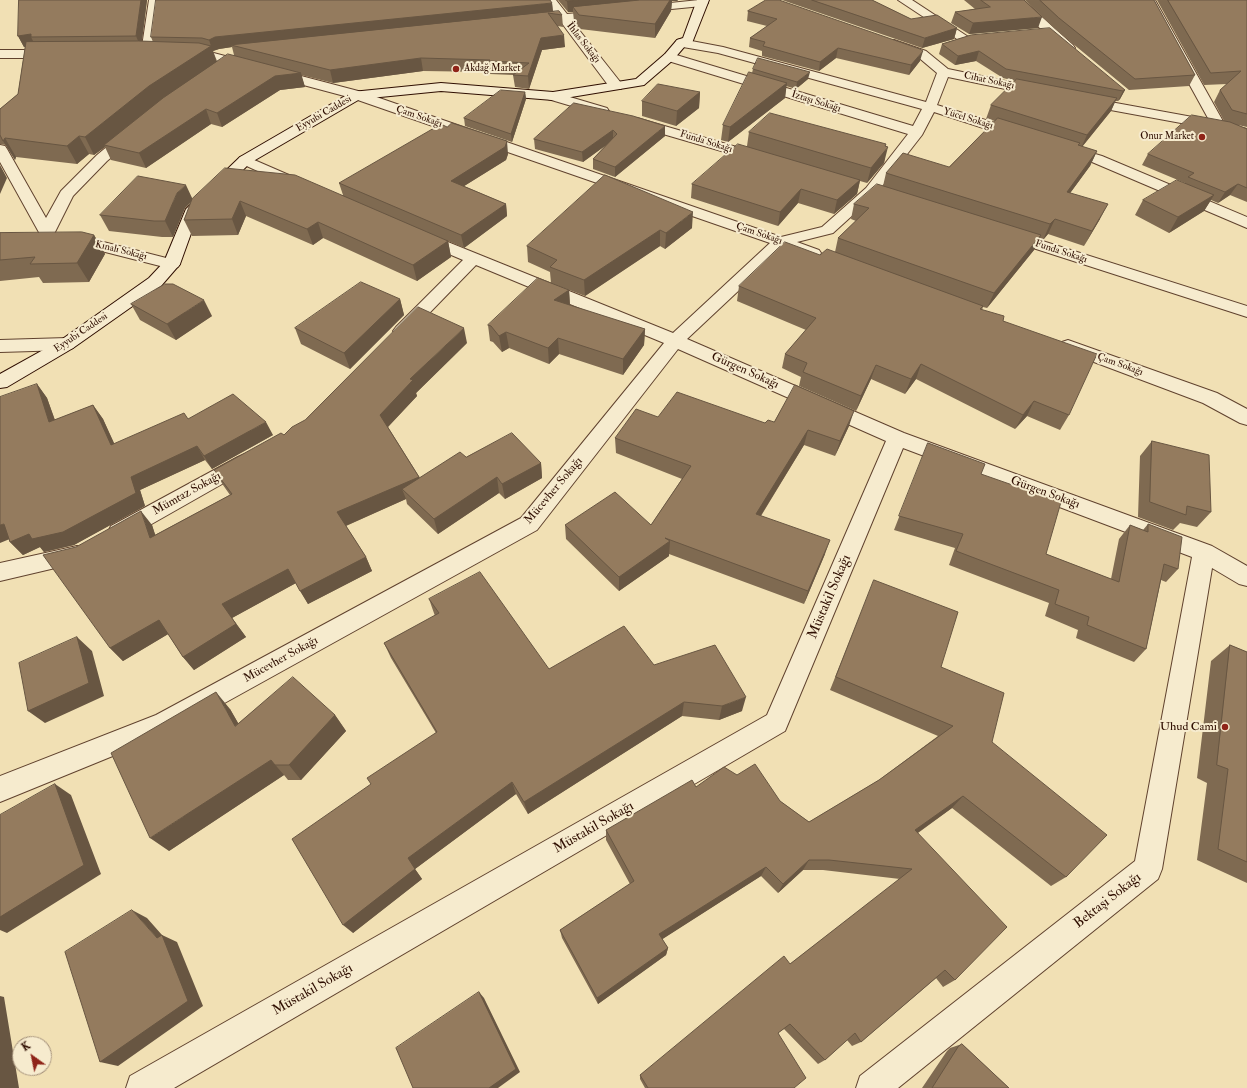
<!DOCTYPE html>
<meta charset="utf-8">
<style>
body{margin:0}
#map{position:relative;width:1247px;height:1088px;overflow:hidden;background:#f1e0b4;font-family:"IM FELL Double Pica",serif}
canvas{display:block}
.north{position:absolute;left:12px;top:1036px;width:40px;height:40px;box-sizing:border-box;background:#f6ebce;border:1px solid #a6937c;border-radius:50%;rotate:327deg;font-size:11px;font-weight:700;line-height:16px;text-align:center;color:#2f0e01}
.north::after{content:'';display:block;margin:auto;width:14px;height:18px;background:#8f2418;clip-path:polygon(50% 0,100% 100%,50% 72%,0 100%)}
</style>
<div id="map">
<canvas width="1247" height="1088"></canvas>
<div class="north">K</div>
</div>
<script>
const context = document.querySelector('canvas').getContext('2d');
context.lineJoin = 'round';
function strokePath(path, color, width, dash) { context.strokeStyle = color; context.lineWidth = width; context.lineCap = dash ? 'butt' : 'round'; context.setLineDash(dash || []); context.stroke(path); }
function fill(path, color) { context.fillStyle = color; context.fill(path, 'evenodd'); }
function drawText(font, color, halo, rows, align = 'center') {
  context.font = font + ' "IM FELL Double Pica",serif'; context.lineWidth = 4; context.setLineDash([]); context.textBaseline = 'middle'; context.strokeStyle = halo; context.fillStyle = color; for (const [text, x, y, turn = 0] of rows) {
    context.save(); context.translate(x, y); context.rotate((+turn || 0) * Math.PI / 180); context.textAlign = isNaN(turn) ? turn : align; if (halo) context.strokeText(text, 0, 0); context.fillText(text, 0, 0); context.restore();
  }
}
const street = new Path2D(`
 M 149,0 L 161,0 L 153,53 L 151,56 L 143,56 L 141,53 Z
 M 544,0 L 556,0 L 567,14 L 603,11 L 607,12 L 609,14 L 607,16 L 572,21 L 621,83 L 622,86 L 621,89 L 611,89 L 561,22 L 532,24 L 528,23 L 526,21 L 528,19 L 556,15 Z
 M 699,0 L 706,1 L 708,3 L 702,6 L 641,12 L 635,9 L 641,6 Z
 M 898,0 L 912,0 L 973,40 L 971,43 L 963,43 Z
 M 1011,0 L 1023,0 L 1073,45 L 1075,48 L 1073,51 L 1065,51 L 1046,34 Z
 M 1143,0 L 1155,0 L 1224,123 L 1247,129 L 1247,137 L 1219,130 L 1078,104 L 1076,101 L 1078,98 L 1083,97 L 1209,120 Z
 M 681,39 L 723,47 L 926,102 L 937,73 L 918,57 L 890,47 L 888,44 L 890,41 L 894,40 L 926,51 L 948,69 L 1039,88 L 1044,89 L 1045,92 L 1044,95 L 1039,96 L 948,77 L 937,105 L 1024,132 L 1026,135 L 1024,138 L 1019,139 L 1014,138 L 934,112 L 922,135 L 876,194 L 833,233 L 797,242 L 819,250 L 821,253 L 819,256 L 813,258 L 784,248 L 687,339 L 904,433 L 1212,546 L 1247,566 L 1247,586 L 1239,584 L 1212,568 L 1162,869 L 1158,879 L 898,1088 L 856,1088 L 860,1076 L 1135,861 L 1192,557 L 903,448 L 785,731 L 174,1088 L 126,1088 L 130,1076 L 767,715 L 886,441 L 678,349 L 537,530 L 174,731 L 0,802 L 0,776 L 156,715 L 521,518 L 664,343 L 476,265 L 408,335 L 402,337 L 396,335 L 393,331 L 396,327 L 463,260 L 416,240 L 414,237 L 416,234 L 422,232 L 428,234 L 673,333 L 770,243 L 352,98 L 206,59 L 183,58 L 181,55 L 183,52 L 206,51 L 362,92 L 781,237 L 822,227 L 866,188 L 908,134 L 665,60 L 663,57 L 665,54 L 673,54 L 913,126 L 922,109 L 718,53 L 677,46 L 675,43 L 677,40 Z
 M 0,50 L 54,50 L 58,51 L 60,54 L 58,57 L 54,58 L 0,58 Z
 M 553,92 L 607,108 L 609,111 L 607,114 L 602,115 L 548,99 L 547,96 L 548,93 Z
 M 637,118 L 764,155 L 766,158 L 764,161 L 759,162 L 632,125 L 630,122 L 632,119 Z
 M 131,130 L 136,131 L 138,134 L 136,137 L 107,161 L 73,196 L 53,236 L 47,238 L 41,236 L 0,162 L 0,145 L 5,146 L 7,149 L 46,218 L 61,191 L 97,155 L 126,131 Z
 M 1065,145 L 1102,156 L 1247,217 L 1247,228 L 1092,162 L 1060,152 L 1058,149 L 1060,146 Z
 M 245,156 L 305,182 L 307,185 L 305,188 L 300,189 L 295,188 L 240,163 L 238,160 L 240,157 Z
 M 1008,230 L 1247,306 L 1247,317 L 1002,238 L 1000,235 L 1002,232 Z
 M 72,234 L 178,261 L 180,264 L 178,267 L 172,269 L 66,242 L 64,239 L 66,236 Z
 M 67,338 L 73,340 L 76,344 L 73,348 L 67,350 L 0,352 L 0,340 Z
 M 1068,340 L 1217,393 L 1247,409 L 1247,425 L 1240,423 L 1203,403 L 1062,350 L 1059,346 L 1062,342 Z
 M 245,454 L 252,457 L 255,462 L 252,467 L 127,538 L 119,541 L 111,538 L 108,532 L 111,526 L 238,457 Z
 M 77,546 L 85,549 L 88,555 L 85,561 L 0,581 L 0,563 Z`);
const secondary = new Path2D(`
 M 697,0 L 709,0 L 692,43 L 685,46 L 673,60 L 644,85 L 553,100 L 441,91 L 360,99 L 250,163 L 198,214 L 180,264 L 161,286 L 73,348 L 7,387 L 0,388 L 0,374 L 61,340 L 149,278 L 164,262 L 186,209 L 240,157 L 352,92 L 441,83 L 553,92 L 636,79 L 665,54 L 677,40 L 683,38 Z`);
strokePath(street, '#60422e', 2);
strokePath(secondary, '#2f0e01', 2);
fill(street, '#f6ebce');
fill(secondary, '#f6ebce');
fill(new Path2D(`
 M 19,0 L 147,0 L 142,41 L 153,42 L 151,37 L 552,3 L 553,11 L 562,15 L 563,27 L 558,26 L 565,47 L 542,50 L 529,89 L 515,87 L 513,75 L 490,74 L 490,72 L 423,71 L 333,83 L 301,75 L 305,87 L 280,90 L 222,127 L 211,124 L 146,168 L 111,160 L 105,147 L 94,155 L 89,154 L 77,164 L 16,157 L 15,160 L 6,145 L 0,144 L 0,109 L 18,94 L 25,47 L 24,47 L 18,36 ZM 232,47 L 234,55 L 217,61 L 213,51 L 219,49 Z
 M 558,0 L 678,0 L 677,1 L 672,1 L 671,11 L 655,38 L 580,29 L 574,21 L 573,12 L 568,12 Z
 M 766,0 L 920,61 L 909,75 L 836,58 L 819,71 L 762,56 L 762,51 L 749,47 L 750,38 L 767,26 L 747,21 L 748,11 Z
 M 782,0 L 872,0 L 911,19 L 957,28 L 954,39 L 922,48 Z
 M 964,0 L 1024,0 L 1038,28 L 969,34 L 951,23 L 955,12 L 975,9 Z
 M 1025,0 L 1154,0 L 1195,75 L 1189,86 L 1129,90 L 1055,29 Z
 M 1157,0 L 1247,0 L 1247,127 L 1238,125 L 1247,129 L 1247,202 L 1230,195 L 1218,203 L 1211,200 L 1204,211 L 1169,233 L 1135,215 L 1143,200 L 1185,183 L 1142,165 L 1148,154 L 1224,121 L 1214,102 L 1220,90 L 1227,84 L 1204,85 Z
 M 971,35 L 1125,90 L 1120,99 L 1118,101 L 1115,101 L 1111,111 L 1082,147 L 1097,151 L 1090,166 L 1070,193 L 1100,219 L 1084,246 L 1048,234 L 1043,240 L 1040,238 L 1034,250 L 987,308 L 983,307 L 982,310 L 1003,321 L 1069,415 L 1060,430 L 1027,416 L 1015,429 L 916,379 L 905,394 L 871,379 L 856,411 L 799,386 L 801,377 L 782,368 L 785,354 L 806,330 L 737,301 L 739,286 L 820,255 L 835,252 L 838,238 L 856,221 L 851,219 L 854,204 L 883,186 L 886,173 L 949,167 L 995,121 L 986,119 L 991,105 L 1015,81 L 1003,78 L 976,61 L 955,65 L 939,54 L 942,44 Z
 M 753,69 L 808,79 L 796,89 L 786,86 L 785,98 L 728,142 L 721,140 L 723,125 L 752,73 Z
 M 525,92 L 526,99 L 512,142 L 465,126 L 464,118 Z
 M 700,92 L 699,108 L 676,126 L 642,116 L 642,101 Z
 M 574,103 L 665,136 L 615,177 L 593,169 L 593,159 L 605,146 L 583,162 L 535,149 L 534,139 Z
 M 749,132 L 886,147 L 884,163 L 867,183 L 860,181 L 857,194 L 834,214 L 798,203 L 778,226 L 691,198 L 692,184 L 747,146 Z
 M 508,154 L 506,160 L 464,186 L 506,204 L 507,216 L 464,248 L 448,241 L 451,257 L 417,281 L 323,238 L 313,245 L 246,216 L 238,235 L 192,236 L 184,220 L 191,202 L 185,208 L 173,237 L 162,237 L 109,231 L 100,215 L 192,199 L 343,195 L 339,183 Z
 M 605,175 L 692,228 L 665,249 L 660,246 L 585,296 L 551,283 L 550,272 L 528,262 L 527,246 Z
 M 0,233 L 94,235 L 105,254 L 89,282 L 43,283 L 39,277 L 0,281 Z
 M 569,290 L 570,306 L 645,329 L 644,345 L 623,375 L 559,354 L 549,364 L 509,348 L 502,352 L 493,342 L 490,341 L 488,325 Z
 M 400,299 L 404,315 L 350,369 L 301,344 L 295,328 Z
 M 131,304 L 212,316 L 176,340 L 140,320 Z
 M 467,343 L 416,393 L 417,396 L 388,427 L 420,478 L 466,457 L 541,463 L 542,478 L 505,499 L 499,493 L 438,534 L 407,504 L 406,499 L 346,526 L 366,557 L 372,571 L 308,604 L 296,583 L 232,618 L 246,637 L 194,670 L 183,657 L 168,634 L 123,661 L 110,648 L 76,547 L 152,525 L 155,535 L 230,495 L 223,485 L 214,470 Z
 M 37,384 L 47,398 L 55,420 L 93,405 L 103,419 L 114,444 L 188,419 L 273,435 L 212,469 L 205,460 L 140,490 L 145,506 L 74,545 L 44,552 L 40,547 L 23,555 L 10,542 L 9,539 Z
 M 658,417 L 765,423 L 774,422 L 849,426 L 835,456 L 804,445 L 761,516 L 825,554 L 804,604 L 669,554 L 669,556 L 619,591 L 566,539 L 565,525 L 651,525 L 682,479 L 616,453 L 615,438 Z
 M 1152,441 L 1211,512 L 1197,527 L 1180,523 L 1173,530 L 1138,517 L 1140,456 Z
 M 928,443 L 981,474 L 1046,554 L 1111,579 L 1119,539 L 1130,525 L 1143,530 L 1148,524 L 1178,569 L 1166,582 L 1161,580 L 1146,649 L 1134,662 L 1076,638 L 1078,630 L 1045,616 L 1049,603 L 949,565 L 955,548 L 894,530 Z
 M 874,580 L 941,667 L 992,742 L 1066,877 L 1051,886 L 952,808 L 918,833 L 955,980 L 943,987 L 936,978 L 861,1042 L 852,1046 L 847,1040 L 825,1060 L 818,1064 L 784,1029 L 778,1033 L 794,1088 L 645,1088 L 640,1079 L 640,1075 L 790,964 L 900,879 L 823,870 L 803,870 L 778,893 L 761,876 L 662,939 L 668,948 L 666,955 L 598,1004 L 562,938 L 560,930 L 630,884 L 606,840 L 606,830 L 696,787 L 737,775 L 780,801 L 809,822 L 879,780 L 938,736 L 830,690 Z
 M 429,599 L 549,669 L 654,665 L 742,711 L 719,720 L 682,716 L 528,814 L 516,794 L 415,869 L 422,879 L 353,933 L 371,784 L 436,733 L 391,658 L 384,643 L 435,616 Z
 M 1230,645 L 1247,652 L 1247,883 L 1197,860 L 1207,783 L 1197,778 L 1211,661 Z
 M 230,709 L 238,723 L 335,715 L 346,731 L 301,780 L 288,780 L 284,775 L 169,851 Z
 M 962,1044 L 1009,1088 L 922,1088 L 947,1051 L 950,1048 Z`), '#7f6a51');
fill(new Path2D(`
 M 141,0 L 147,0 L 141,48 L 136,36 Z
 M 579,0 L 678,0 L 677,1 L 672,1 L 671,11 L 655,38 L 655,24 L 573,7 L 573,12 L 568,12 L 567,1 Z
 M 552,3 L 553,14 L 548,13 L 231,45 L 232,47 L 219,49 L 213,51 L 217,64 L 104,145 L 105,147 L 94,155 L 85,137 L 149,86 L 211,46 L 209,40 L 215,37 Z
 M 1042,17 L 1038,28 L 969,34 L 973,23 Z
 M 957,28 L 954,39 L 922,48 L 925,38 Z
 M 31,34 L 31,37 L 35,45 L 24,47 L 18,36 Z
 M 564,35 L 565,47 L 542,50 L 529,89 L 528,76 L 541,38 Z
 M 838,48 L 836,58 L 819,71 L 820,62 Z
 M 923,51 L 920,61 L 909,75 L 911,65 Z
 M 979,51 L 976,61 L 955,65 L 958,56 Z
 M 421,58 L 423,71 L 333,83 L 330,70 Z
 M 810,72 L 808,79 L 796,89 L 797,82 Z
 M 301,73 L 305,87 L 280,90 L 222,127 L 217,113 L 275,76 Z
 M 787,83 L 785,98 L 728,142 L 730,127 Z
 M 1125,90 L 1120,99 L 1118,101 L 1123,91 Z
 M 525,92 L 526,99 L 512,142 L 511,134 Z
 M 700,92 L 699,108 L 676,126 L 677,111 Z
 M 1117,98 L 1111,111 L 1081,148 L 1087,135 Z
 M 206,109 L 211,124 L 146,168 L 139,153 Z
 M 665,126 L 665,136 L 615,177 L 615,167 Z
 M 613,130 L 613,140 L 583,162 L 582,152 Z
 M 79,136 L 89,154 L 77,164 L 67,146 Z
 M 5,138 L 16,157 L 15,160 L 3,141 Z
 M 507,141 L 508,154 L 506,160 L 453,193 L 451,181 Z
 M 886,144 L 885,151 L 888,147 L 884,163 L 867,183 L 871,168 Z
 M 1097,151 L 1090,166 L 1060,207 L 1067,192 Z
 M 0,165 L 7,178 L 0,194 Z
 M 860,180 L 857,194 L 834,214 L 837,200 Z
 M 1238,184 L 1230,195 L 1218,203 L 1225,192 Z
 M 186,185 L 193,200 L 185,208 L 173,237 L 165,221 L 177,193 Z
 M 801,189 L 798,203 L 778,226 L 780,212 Z
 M 1214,195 L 1204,211 L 1169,233 L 1178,217 Z
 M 240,201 L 246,216 L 238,235 L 232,219 Z
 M 506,204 L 507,216 L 464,248 L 461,235 Z
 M 1108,204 L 1100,219 L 1084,246 L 1092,231 Z
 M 693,212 L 692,228 L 665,249 L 666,233 Z
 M 1055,219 L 1048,234 L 1043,240 L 1050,224 Z
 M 318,222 L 323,238 L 313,245 L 307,229 Z
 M 660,230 L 660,246 L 585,296 L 584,280 Z
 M 94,235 L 105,254 L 89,282 L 77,263 Z
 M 1041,235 L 1034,250 L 987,308 L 994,293 Z
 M 448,241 L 451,257 L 417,281 L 413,265 Z
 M 569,290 L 570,306 L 554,300 Z
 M 400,299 L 404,315 L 350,369 L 344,353 Z
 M 204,300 L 212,316 L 176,340 L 167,324 Z
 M 464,328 L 467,343 L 416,393 L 417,396 L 385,430 L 380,415 L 410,379 Z
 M 645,329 L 644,345 L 623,375 L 623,359 Z
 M 506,332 L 509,348 L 502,352 L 499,336 Z
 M 558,338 L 559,354 L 549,364 L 548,348 Z
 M 921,364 L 916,379 L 905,394 L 911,379 Z
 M 876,365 L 871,379 L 856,411 L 861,396 Z
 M 37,384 L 47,398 L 60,435 L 49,422 Z
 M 1034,401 L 1027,416 L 1015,429 L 1023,415 Z
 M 93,405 L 103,419 L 121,458 L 111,445 Z
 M 854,411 L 849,426 L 835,456 L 840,441 Z
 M 266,422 L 273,435 L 212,469 L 204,456 Z
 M 808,430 L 804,445 L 753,528 L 756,514 Z
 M 197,446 L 205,460 L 140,490 L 145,506 L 74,545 L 44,552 L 40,547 L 23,555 L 10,542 L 131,477 Z
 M 541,463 L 542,478 L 505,499 L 502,484 Z
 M 419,477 L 424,491 L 402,489 L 406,499 L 343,527 L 337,512 Z
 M 497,477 L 499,493 L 438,534 L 434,519 Z
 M 141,511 L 152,525 L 161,552 L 150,538 Z
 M 4,524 L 17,536 L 0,543 L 0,525 Z
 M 830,540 L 825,554 L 804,604 L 808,591 Z
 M 670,541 L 669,556 L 619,591 L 619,577 Z
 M 366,557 L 372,571 L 308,604 L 300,591 Z
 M 288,569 L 296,583 L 232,618 L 246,637 L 194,670 L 183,657 L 222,604 Z
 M 159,620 L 170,633 L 123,661 L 110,648 Z
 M 77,637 L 92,651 L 104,696 L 45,723 L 28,711 Z
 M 216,692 L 230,709 L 249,742 L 235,726 Z
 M 746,697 L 742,711 L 719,720 L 722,706 Z
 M 684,702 L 682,716 L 528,814 L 524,802 Z
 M 335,715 L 346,731 L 301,780 L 289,765 Z
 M 271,760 L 284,775 L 169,851 L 150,838 Z
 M 512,782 L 516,794 L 415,869 L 422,879 L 353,933 L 343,925 L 408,858 Z
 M 55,784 L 71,795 L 101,874 L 7,933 L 0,930 L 0,917 Z
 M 963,796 L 952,808 L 906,841 L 915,830 Z
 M 809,860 L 803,870 L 778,893 L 783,884 Z
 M 766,867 L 761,876 L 658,942 L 659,934 Z
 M 132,910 L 147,918 L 162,935 L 177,942 L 203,1006 L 118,1066 L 100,1062 L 157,938 Z
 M 668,948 L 666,955 L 598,1004 L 597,998 Z
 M 479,992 L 484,998 L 520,1072 L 498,1088 L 489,1088 Z
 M 0,996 L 4,997 L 19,1088 L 0,1088 Z`), '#685642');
const building = new Path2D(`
 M 19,0 L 141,0 L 136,36 L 31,37 L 31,34 L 18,36 Z
 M 156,0 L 550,0 L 552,3 L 215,37 L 209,40 L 202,38 L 151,37 Z
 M 566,0 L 579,0 L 567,1 Z
 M 640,0 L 670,0 L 655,24 L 579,15 L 573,7 Z
 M 766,0 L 779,0 L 920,49 L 923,51 L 911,65 L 838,48 L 820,62 L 763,46 L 765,42 L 750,38 L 777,19 L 748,11 Z
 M 812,0 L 872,0 L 911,19 L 937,15 L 957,28 L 925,38 Z
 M 981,0 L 1024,0 L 1042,17 L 973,23 L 955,12 L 990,7 Z
 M 1040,0 L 1154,0 L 1195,75 L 1135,79 L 1059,18 Z
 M 1168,0 L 1247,0 L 1247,114 L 1232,110 L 1220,90 L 1241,71 L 1211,73 Z
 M 559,11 L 562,15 L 548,13 L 564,35 L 541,38 L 528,76 L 513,75 L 529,63 L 489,61 L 490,60 L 421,58 L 330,70 L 231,45 Z
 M 1050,28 L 1125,90 L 1123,91 L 1006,69 L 979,51 L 958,56 L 942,44 L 971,35 Z
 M 139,41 L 199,43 L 211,46 L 149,86 L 85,137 L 79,136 L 67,146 L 5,138 L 3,141 L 0,135 L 0,109 L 18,94 L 26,42 Z
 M 228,54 L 301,73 L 275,76 L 217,113 L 206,109 L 139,153 L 104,145 L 163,98 Z
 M 758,58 L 810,72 L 797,82 L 753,69 Z
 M 749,72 L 787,83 L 730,127 L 723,125 Z
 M 1017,79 L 1117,98 L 1087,135 L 991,105 Z
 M 658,84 L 700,92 L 677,111 L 642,101 Z
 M 501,90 L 525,92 L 511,134 L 464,118 Z
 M 574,103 L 633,116 L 665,126 L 615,167 L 593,159 L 617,134 L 613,130 L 582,152 L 534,139 Z
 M 770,113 L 886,144 L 885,146 L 888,147 L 871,168 L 749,132 Z
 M 1192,115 L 1230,122 L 1247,129 L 1247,188 L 1238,184 L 1225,192 L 1188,177 L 1194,173 L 1148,154 Z
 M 998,118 L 1080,143 L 1078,145 L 1097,151 L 1067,192 L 1108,204 L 1092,231 L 1055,219 L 1050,224 L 886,173 L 903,153 L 949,167 Z
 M 452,123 L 507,141 L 505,147 L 451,181 L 506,204 L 461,235 L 339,183 L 441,124 L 447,127 Z
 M 738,144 L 860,180 L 837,200 L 801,189 L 780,212 L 692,184 Z
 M 225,168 L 295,175 L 448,241 L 413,265 L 318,222 L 307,229 L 240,201 L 232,219 L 184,220 L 192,199 Z
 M 605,175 L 693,212 L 666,233 L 660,230 L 584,280 L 550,267 L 557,260 L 527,246 Z
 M 138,176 L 186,185 L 177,193 L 165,221 L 154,221 L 100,215 Z
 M 1177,180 L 1214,195 L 1178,217 L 1143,200 Z
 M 877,184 L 1041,235 L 994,293 L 838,238 L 869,208 L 854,204 Z
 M 82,232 L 94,235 L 77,263 L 30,264 L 35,257 L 0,260 L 0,233 Z
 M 785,242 L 820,255 L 827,249 L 983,306 L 980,309 L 1004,316 L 1003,321 L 1097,354 L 1069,415 L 1034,401 L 1023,415 L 921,364 L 911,379 L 876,365 L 861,396 L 803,372 L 807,363 L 785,354 L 816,318 L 739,286 Z
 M 538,278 L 569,290 L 554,300 L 645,329 L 623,359 L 558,338 L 548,348 L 506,332 L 499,336 L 491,326 L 488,325 Z
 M 361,282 L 400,299 L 344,353 L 295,328 Z
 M 165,284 L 173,284 L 204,300 L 167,324 L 131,304 Z
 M 418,307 L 464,328 L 410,379 L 413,380 L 380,415 L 419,477 L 337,512 L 366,557 L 300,591 L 288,569 L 222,604 L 236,624 L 183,657 L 159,620 L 110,648 L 43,555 L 76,547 L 141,511 L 150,538 L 232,494 L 214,470 L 281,433 L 284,435 L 292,427 L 305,420 Z
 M 37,384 L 49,422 L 93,405 L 111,445 L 184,413 L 188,419 L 233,394 L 266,422 L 204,456 L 197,446 L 131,477 L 136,493 L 63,532 L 32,539 L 29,534 L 10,542 L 4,524 L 0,525 L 0,397 Z
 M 795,385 L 854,411 L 840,441 L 808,430 L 756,514 L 830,540 L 808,591 L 665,538 L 670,541 L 619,577 L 565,525 L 615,492 L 651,525 L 691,466 L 615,438 L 636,409 L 658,417 L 677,392 L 765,423 L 768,420 L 774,422 Z
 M 512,433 L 541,463 L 502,484 L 497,477 L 434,519 L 402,489 L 460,452 L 466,457 Z
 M 1152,441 L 1209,455 L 1211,512 L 1187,506 L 1186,515 L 1150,502 Z
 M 928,443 L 985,464 L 981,474 L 1061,502 L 1046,554 L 1119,582 L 1130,525 L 1148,532 L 1148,524 L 1182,537 L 1178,569 L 1164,564 L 1146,649 L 1087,625 L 1089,617 L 1055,604 L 1059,590 L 956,551 L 963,534 L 899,516 Z
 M 480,572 L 549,669 L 624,626 L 654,665 L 715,645 L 746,697 L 722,706 L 684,702 L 524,802 L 512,782 L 408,858 L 415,869 L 343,925 L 292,839 L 371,784 L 367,778 L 437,732 L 384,643 L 439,613 L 429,599 Z
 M 874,580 L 958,612 L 941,667 L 1004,693 L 992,742 L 1107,835 L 1066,877 L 963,796 L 915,830 L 1007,927 L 955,980 L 945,970 L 861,1042 L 855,1033 L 825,1060 L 790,1024 L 778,1033 L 806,1078 L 794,1088 L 648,1088 L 640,1075 L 784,956 L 790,964 L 912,869 L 829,860 L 809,860 L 783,884 L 766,867 L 659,934 L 668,948 L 597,998 L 560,930 L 634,881 L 606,830 L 692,780 L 696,787 L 724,767 L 737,775 L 755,764 L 780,801 L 809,822 L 879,780 L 953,726 L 836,677 Z
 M 77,637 L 89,683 L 28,711 L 19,663 Z
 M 1230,645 L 1247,652 L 1247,862 L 1218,849 L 1228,769 L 1217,765 Z
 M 293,677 L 335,715 L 289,765 L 275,765 L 271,760 L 150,838 L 111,753 L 216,692 L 235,726 Z
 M 55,784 L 84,865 L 0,917 L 0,815 Z
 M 132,910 L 157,938 L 162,935 L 188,1001 L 100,1062 L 65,952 Z
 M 479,992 L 516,1069 L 489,1088 L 413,1088 L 396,1048 Z
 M 962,1044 L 1009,1088 L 932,1088 L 958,1047 Z`);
fill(building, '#947b5e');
strokePath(building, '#685642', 1);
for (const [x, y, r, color] of [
 [456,69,4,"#8f2418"],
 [1202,137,4,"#8f2418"],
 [1225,727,4,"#8f2418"]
]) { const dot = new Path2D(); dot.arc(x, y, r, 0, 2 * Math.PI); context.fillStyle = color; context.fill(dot); strokePath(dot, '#f6ebce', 1.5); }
drawText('10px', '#2f0e01', '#f6ebce', [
 ["İhlas Sokağı",583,43,52],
 ["Cihat Sokağı",989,81,12],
 ["İztaşı Sokağı",816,102,17],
 ["Eyyubi Caddesi",324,114,-30],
 ["Çam Sokağı",419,117,19],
 ["Yücel Sokağı",968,119,17],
 ["Funda Sokağı",706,142,17],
 ["Çam Sokağı",759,234,19],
 ["Kınalı Sokağı",121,251,14],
 ["Funda Sokağı",1061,252,18],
 ["Eyyubi Caddesi",81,333,-34],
 ["Çam Sokağı",1120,365,20]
]);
drawText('10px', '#2f0e01', '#f6ebce', [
 ["Akdağ Market",464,69],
 ["Onur Market",1194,137,"right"]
], 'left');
drawText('12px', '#2f0e01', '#f6ebce', [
 ["Gürgen Sokağı",745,371,24],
 ["Mücevher Sokağı",554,491,-50],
 ["Gürgen Sokağı",1045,493,20],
 ["Mümtaz Sokağı",187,494,-29],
 ["Mücevher Sokağı",281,660,-29]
]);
drawText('12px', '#2f0e01', '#f6ebce', [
 ["Uhud Cami",1217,727]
], 'right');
drawText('14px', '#2f0e01', '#f6ebce', [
 ["Müstakil Sokağı",830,597,-67],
 ["Müstakil Sokağı",594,828,-30],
 ["Bektaşi Sokağı",1108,901,-38],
 ["Müstakil Sokağı",313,990,-30]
]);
</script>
